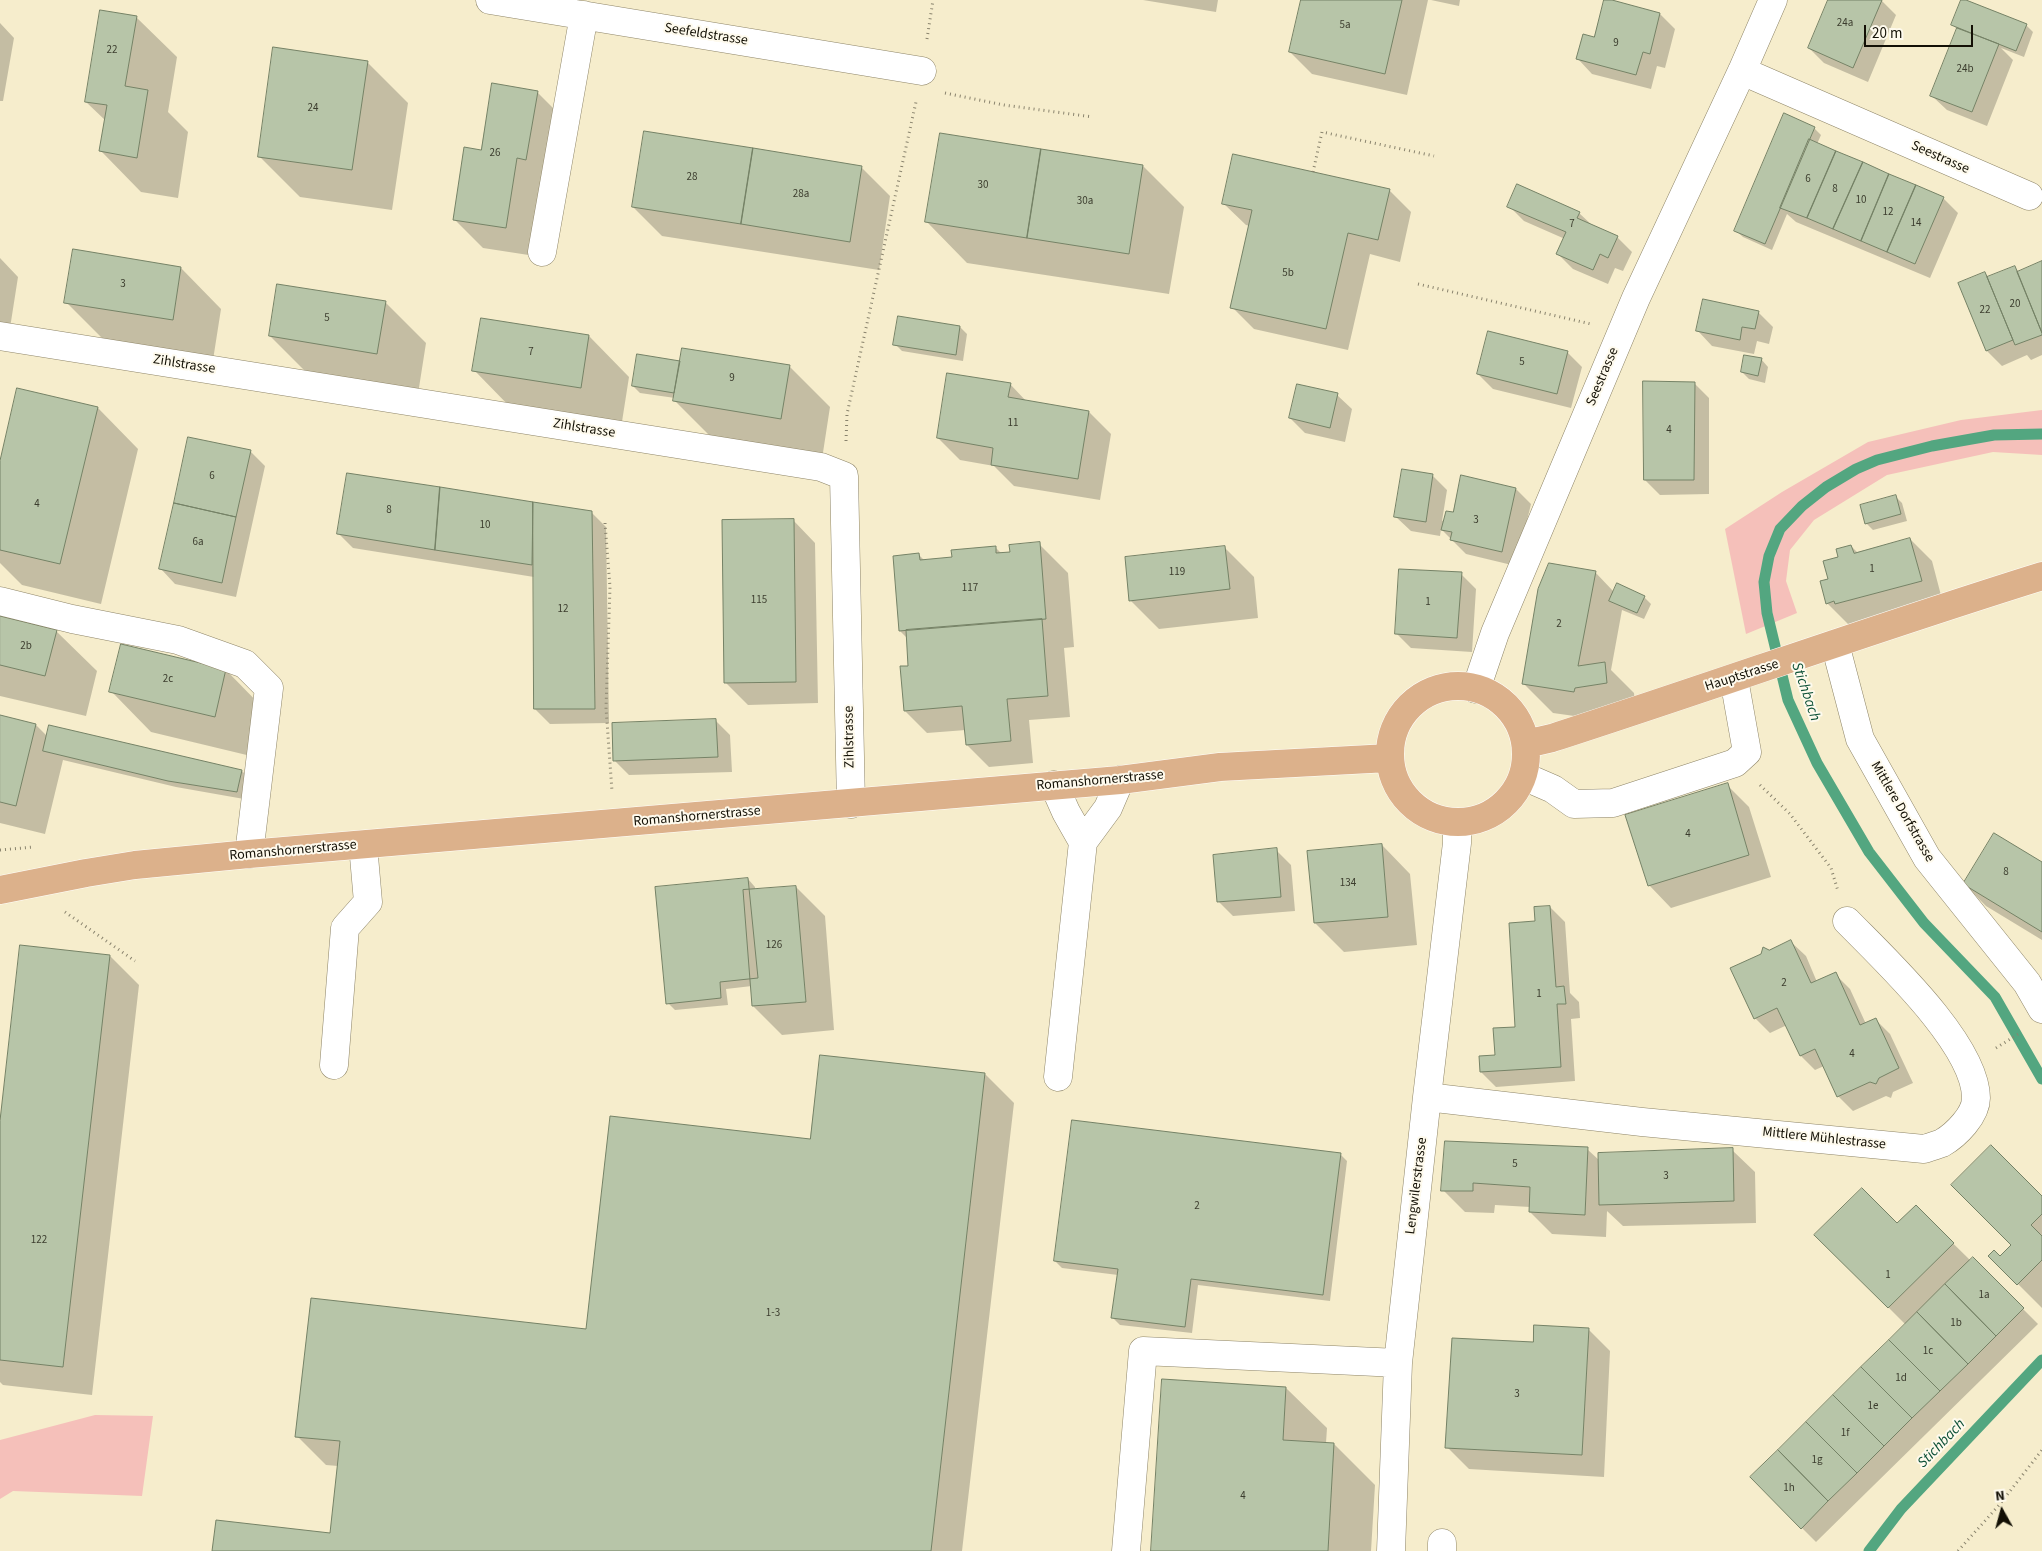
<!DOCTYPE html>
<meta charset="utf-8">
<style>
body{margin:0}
#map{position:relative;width:2042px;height:1551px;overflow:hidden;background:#f6edcc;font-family:"Source Sans 3",sans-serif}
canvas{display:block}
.north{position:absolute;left:1977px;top:1486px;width:50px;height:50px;-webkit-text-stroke:4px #fefaed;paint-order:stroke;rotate:353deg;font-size:14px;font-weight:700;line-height:20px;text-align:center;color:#131005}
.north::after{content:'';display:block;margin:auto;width:18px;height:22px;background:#131005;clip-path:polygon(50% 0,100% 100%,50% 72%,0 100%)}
.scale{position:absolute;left:1864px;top:25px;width:109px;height:22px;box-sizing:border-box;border:2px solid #131005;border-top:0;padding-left:6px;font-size:15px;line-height:18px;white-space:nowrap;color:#131005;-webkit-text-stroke:4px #fefaed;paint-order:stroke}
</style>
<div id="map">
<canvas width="2042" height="1551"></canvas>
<div class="north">N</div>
<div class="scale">20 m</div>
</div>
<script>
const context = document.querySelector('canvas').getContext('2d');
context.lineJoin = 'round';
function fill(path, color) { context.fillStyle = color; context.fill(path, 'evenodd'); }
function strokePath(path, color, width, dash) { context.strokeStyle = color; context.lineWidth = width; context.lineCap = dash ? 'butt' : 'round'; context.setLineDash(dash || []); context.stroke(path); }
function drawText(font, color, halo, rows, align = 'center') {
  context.font = font + ' "Source Sans 3",sans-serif'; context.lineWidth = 4; context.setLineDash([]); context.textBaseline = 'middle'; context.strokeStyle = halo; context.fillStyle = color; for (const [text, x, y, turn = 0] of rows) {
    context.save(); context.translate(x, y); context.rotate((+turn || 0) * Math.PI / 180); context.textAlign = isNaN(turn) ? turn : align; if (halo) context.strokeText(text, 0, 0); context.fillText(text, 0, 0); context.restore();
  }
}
fill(new Path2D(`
 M 2042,410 L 2042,455 L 1993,452 L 1887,475 L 1814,520 L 1790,550 L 1786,581 L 1797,613 L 1746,634 L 1725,529 L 1782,492 L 1868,442 L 1961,420 Z
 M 95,1415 L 153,1416 L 142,1496 L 13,1491 L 0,1499 L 0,1440 Z`), '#f5c0ba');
fill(new Path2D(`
 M 1143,0 L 1218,0 L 1216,12 Z
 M 1302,0 L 1428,0 L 1407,95 L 1312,74 L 1290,52 Z
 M 1431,0 L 1460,0 L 1459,6 Z
 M 1605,0 L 1660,14 L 1675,29 L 1665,68 L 1657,66 L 1651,89 L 1592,74 L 1578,59 L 1595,39 Z
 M 1829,0 L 1881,0 L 1896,15 L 1868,82 L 1824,63 L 1809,48 Z
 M 136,17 L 177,57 L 168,112 L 188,132 L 178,198 L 141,192 L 101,151 L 106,121 L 86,102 Z
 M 0,23 L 14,38 L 3,101 L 0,101 Z
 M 1953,25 L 2026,25 L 2033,32 L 2024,57 L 2001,48 L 2013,60 L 1987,126 L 1947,110 L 1932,96 L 1958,30 Z
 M 367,62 L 408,103 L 392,210 L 300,197 L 259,156 Z
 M 537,92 L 566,121 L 535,256 L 483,248 L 454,219 L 482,151 Z
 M 1814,128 L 1821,135 L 1817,144 L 1943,198 L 1958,213 L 1930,278 L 1796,222 L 1787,214 L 1772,250 L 1743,237 L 1735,230 Z
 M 941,135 L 1143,166 L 1184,207 L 1169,294 L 967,263 L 927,222 Z
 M 861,167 L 890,196 L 879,270 L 662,236 L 633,207 Z
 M 1389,190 L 1411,212 L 1400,262 L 1370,254 L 1348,350 L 1254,329 L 1232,307 L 1250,226 L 1246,225 L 1223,203 Z
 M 1509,206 L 1579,213 L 1593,226 L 1617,237 L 1632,252 L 1623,271 L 1615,268 L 1608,284 L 1573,269 L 1558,254 L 1565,239 L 1524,221 Z
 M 0,258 L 18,277 L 10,328 L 0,326 Z
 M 2042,263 L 2042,355 L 2031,360 L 2027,355 L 2002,366 L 1987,351 L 1959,283 L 1985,273 L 1989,278 L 2014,267 L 2019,272 Z
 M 181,268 L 221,309 L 213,360 L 107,343 L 66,302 Z
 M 385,302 L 426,343 L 418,394 L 311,377 L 270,336 Z
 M 1758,312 L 1773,327 L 1769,344 L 1757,341 L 1754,354 L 1712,346 L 1698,331 Z
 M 960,327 L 967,334 L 963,361 L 902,351 L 895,344 Z
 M 589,336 L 629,377 L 621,428 L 514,411 L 474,370 Z
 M 1567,352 L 1582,367 L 1571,408 L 1493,389 L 1478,374 Z
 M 1761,359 L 1768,367 L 1765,383 L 1749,379 L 1742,372 Z
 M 681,363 L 789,366 L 830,407 L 822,459 L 715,441 L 674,400 L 675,398 L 640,393 L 633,386 Z
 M 1694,383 L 1709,398 L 1709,494 L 1660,495 L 1645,480 Z
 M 1010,384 L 1027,402 L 1089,412 L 1111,434 L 1100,500 L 1014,486 L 994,466 L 960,460 L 938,438 Z
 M 1337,395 L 1352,409 L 1345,442 L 1305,433 L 1290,418 Z
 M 98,408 L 138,449 L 101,604 L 22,585 L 0,563 L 0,466 Z
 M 250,451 L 265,466 L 236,597 L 175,584 L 161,569 Z
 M 348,474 L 591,512 L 606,527 L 609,723 L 550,724 L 535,709 L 534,577 L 353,548 L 338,533 Z
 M 1432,475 L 1447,490 L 1442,521 L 1454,514 L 1462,477 L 1516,489 L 1531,504 L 1516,566 L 1466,554 L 1441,529 L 1440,536 L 1411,531 L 1396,517 Z
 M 1895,496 L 1902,503 L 1907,521 L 1873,530 L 1866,523 Z
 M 793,520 L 815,543 L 818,703 L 748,705 L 726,683 Z
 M 1910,539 L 1932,561 L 1943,603 L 1849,625 L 1827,603 L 1830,580 L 1851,546 L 1858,553 Z
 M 1039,544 L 1068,573 L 1074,647 L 1064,648 L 1070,717 L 1029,720 L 1033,763 L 989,767 L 967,745 L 966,730 L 927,733 L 905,711 L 910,667 L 907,638 L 900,631 L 919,555 L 925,561 L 953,558 L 995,547 L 1002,554 L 1011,553 Z
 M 1225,548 L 1254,577 L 1258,618 L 1159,629 L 1130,600 Z
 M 1595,572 L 1614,592 L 1644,597 L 1651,604 L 1644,619 L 1622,610 L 1611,670 L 1634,693 L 1636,712 L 1603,720 L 1553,713 L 1524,684 Z
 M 1461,574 L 1476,589 L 1472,652 L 1411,648 L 1396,633 Z
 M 0,618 L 56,631 L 97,671 L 86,716 L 0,696 Z
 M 226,670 L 266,711 L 255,757 L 151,732 L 111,691 Z
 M 0,717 L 36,725 L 48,737 L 50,726 L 242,771 L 249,778 L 244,799 L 176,787 L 63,760 L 45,834 L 0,823 Z
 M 716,721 L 730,735 L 732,772 L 629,775 L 615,761 Z
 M 1727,785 L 1749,807 L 1771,877 L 1671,908 L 1649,885 Z
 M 1382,845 L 1410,874 L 1417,945 L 1344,952 L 1315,923 Z
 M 1276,850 L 1291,865 L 1295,911 L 1233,916 L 1218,901 Z
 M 2042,864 L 2042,940 L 1986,906 L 1964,884 Z
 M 748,879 L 755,887 L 755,890 L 796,887 L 825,916 L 834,1030 L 782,1035 L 753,1006 L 752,986 L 726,989 L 728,1005 L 675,1010 L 668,1003 Z
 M 1550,907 L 1565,922 L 1570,993 L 1579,1002 L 1580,1018 L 1571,1019 L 1575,1081 L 1496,1087 L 1481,1072 L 1481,1057 L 1496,1056 L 1517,1028 L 1536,922 Z
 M 1791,942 L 1806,956 L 1817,982 L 1835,974 L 1850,989 L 1866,1024 L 1875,1019 L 1890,1034 L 1913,1083 L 1893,1092 L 1891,1098 L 1886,1096 L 1853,1111 L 1838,1096 L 1824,1066 L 1815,1070 L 1801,1056 L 1787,1025 L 1770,1033 L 1755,1018 L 1769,951 Z
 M 110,956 L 139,985 L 92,1395 L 3,1385 L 0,1382 L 0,1132 Z
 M 985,1074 L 1014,1103 L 962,1551 L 214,1551 L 331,1534 L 338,1466 L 326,1465 L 297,1436 L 587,1331 L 811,1140 Z
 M 1587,1149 L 1600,1161 L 1732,1150 L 1755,1172 L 1756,1223 L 1623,1226 L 1607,1211 L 1606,1237 L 1552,1234 L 1530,1212 L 1530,1207 L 1495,1205 L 1494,1213 L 1465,1212 L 1443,1190 Z
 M 1340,1154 L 1347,1161 L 1330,1301 L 1198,1285 L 1192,1333 L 1120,1325 L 1113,1318 L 1118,1275 L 1062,1268 L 1055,1261 Z
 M 2042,1197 L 2042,1308 L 1990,1256 L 2000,1258 L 2013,1245 Z
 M 1916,1207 L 1971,1261 L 1973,1259 L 2038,1324 L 1816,1542 L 1751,1477 L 1906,1325 L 1816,1235 L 1897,1225 Z
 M 1588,1329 L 1610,1351 L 1604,1477 L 1469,1469 L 1447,1447 L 1534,1344 Z
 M 1286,1388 L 1327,1428 L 1326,1443 L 1334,1444 L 1375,1485 L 1371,1551 L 1153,1551 Z`), '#0003');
strokePath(new Path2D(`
 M 2042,434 L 1994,435 L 1932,446 L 1877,460 L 1856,469 L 1826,487 L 1802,506 L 1780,529 L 1769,556 L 1764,582 L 1767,613 L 1788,700 L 1817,763 L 1869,852 L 1924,923 L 1995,997 L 2042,1079
 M 1869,1551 L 1901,1509 L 2042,1360`), '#53a680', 11);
const building = new Path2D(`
 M 1301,0 L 1402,0 L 1385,74 L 1289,52 Z
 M 1604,0 L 1612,0 L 1660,13 L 1650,54 L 1643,52 L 1636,75 L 1576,59 L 1583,34 L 1594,37 Z
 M 1828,0 L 1882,0 L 1853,68 L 1808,48 Z
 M 1961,0 L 1966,0 L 2027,24 L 2016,51 L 1951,25 Z
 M 100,10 L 137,16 L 125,86 L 148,90 L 137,158 L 99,151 L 107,105 L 85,102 Z
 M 1957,28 L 1999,44 L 1972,112 L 1930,96 Z
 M 273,47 L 368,61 L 352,170 L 258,157 Z
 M 492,83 L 538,91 L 526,160 L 517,158 L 506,228 L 453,220 L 464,147 L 481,150 Z
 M 1784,113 L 1815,127 L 1765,244 L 1734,231 Z
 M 644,131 L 753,148 L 741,224 L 632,207 Z
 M 940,133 L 1041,149 L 1027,238 L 925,222 Z
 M 1809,139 L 1836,151 L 1807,218 L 1780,208 Z
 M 753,148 L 862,166 L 850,242 L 741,224 Z
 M 1041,149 L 1143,165 L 1129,254 L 1027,238 Z
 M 1836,151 L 1863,162 L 1833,229 L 1807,218 Z
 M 1233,154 L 1390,189 L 1378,240 L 1348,233 L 1326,329 L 1230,308 L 1252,210 L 1222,204 Z
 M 1863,162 L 1889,174 L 1861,241 L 1833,229 Z
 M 1889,174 L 1916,185 L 1887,252 L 1861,241 Z
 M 1517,184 L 1580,212 L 1577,218 L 1618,236 L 1608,258 L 1600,254 L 1593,270 L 1556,254 L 1566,232 L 1507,207 Z
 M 1916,185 L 1944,197 L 1915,264 L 1887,252 Z
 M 73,249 L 181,267 L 173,320 L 64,303 Z
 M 2042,261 L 2042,333 L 2017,272 Z
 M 2015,266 L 2042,333 L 2042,335 L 2015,345 L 1987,277 Z
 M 1985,272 L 2013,340 L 1986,351 L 1958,283 Z
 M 277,284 L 386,301 L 377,354 L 269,336 Z
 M 1703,299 L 1759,311 L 1755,329 L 1742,327 L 1740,340 L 1696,331 Z
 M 898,316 L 960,326 L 956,355 L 893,345 Z
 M 481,318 L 589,335 L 581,388 L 472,371 Z
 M 1488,331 L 1568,351 L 1557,394 L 1477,374 Z
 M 682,348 L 790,365 L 781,419 L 673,401 Z
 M 637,354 L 680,361 L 674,393 L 632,386 Z
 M 1744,355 L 1762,358 L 1758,376 L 1741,372 Z
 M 947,373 L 1011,383 L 1008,397 L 1089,411 L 1078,479 L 991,465 L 993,448 L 937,438 Z
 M 1643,381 L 1695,382 L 1694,480 L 1644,480 Z
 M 1297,384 L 1338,393 L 1330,428 L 1289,418 Z
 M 17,388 L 98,407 L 60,564 L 0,550 L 0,461 Z
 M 188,437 L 251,450 L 236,517 L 174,503 Z
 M 1402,469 L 1433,474 L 1426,522 L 1394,517 Z
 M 347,473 L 440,487 L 435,550 L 337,534 Z
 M 1461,475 L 1516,488 L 1502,552 L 1450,540 L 1452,532 L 1441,530 L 1446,511 L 1453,512 Z
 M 440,487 L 533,502 L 532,565 L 435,550 Z
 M 1896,495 L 1901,514 L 1865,524 L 1860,505 Z
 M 533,502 L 592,511 L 595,709 L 534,709 Z
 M 174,503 L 236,517 L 222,583 L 159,569 Z
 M 794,519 L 796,682 L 724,683 L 722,520 Z
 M 1910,538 L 1922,581 L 1835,604 L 1834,601 L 1826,604 L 1820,581 L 1828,579 L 1823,561 L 1838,557 L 1836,549 L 1851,545 L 1854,553 Z
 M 1040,542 L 1046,619 L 899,631 L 893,556 L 919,553 L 920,560 L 952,557 L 951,550 L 996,546 L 996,553 L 1010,552 L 1009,545 Z
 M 1225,546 L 1230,589 L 1129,601 L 1125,557 Z
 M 1549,563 L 1596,571 L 1578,666 L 1605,662 L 1607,683 L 1575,688 L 1574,692 L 1522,684 L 1538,589 Z
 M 1399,569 L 1462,572 L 1457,638 L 1395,634 Z
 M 1617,583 L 1645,596 L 1637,613 L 1609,601 Z
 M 0,616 L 57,630 L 45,676 L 0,665 Z
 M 1042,619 L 1048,696 L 1007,699 L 1011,741 L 966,745 L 962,706 L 904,711 L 900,666 L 908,666 L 906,630 Z
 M 121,644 L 226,669 L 215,717 L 109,692 Z
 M 0,715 L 36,724 L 16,806 L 0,802 Z
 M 716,719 L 718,757 L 613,761 L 612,723 Z
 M 49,725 L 242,770 L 237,792 L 168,781 L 43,751 Z
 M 1728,783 L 1749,855 L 1648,886 L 1625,815 Z
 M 1994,833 L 2042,862 L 2042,932 L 1963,884 Z
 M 1382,844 L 1388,917 L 1314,923 L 1307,851 Z
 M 1277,848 L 1281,897 L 1217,902 L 1213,855 Z
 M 748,878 L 758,978 L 720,982 L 721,998 L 666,1004 L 655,887 Z
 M 796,886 L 806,1002 L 752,1006 L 743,890 Z
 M 1550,906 L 1556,987 L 1564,986 L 1566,1004 L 1557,1004 L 1561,1067 L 1480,1072 L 1479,1056 L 1495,1055 L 1493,1028 L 1515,1027 L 1509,923 L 1535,921 L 1534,907 Z
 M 1791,940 L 1811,983 L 1836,972 L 1860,1025 L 1876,1018 L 1899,1068 L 1879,1078 L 1876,1084 L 1870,1082 L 1837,1097 L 1815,1049 L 1800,1056 L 1777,1008 L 1754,1019 L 1730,968 L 1761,954 L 1763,947 L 1769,950 Z
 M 20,945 L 110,955 L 63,1367 L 0,1360 L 0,1121 Z
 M 820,1055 L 985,1073 L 931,1551 L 212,1551 L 216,1520 L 330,1533 L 340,1441 L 295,1437 L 311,1298 L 586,1329 L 610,1116 L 810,1139 Z
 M 1072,1120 L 1341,1153 L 1323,1295 L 1191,1279 L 1185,1327 L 1111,1318 L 1118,1269 L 1054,1261 Z
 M 1445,1141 L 1588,1147 L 1585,1215 L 1529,1212 L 1530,1187 L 1473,1183 L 1473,1191 L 1441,1191 Z
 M 1991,1145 L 2042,1196 L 2042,1214 L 2031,1225 L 2042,1236 L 2042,1260 L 2017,1285 L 1988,1256 L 1994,1250 L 2000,1256 L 2011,1245 L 1951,1185 Z
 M 1733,1148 L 1734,1201 L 1599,1205 L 1598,1153 Z
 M 1862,1188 L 1897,1223 L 1916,1205 L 1954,1243 L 1888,1308 L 1814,1235 Z
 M 1973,1257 L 2024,1308 L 1996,1336 L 1945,1284 Z
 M 1945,1284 L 1996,1336 L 1968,1364 L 1917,1312 Z
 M 1917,1312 L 1968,1364 L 1940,1391 L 1889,1340 Z
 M 1534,1325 L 1589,1328 L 1582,1455 L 1445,1448 L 1452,1338 L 1533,1342 Z
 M 1889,1340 L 1940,1391 L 1912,1418 L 1861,1367 Z
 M 1861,1367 L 1912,1418 L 1884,1446 L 1833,1395 Z
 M 1162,1379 L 1286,1387 L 1283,1440 L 1334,1443 L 1328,1551 L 1151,1551 Z
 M 1833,1395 L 1884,1446 L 1857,1473 L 1806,1422 Z
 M 1806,1422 L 1857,1473 L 1828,1501 L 1778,1450 Z
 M 1778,1450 L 1828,1501 L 1801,1529 L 1750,1477 Z`);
fill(building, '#b7c5a8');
strokePath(building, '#758266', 1);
const minor = new Path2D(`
 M 490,0 L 922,71
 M 1742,71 L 2029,196
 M 542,252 L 584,15
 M 0,336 L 821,467 L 844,476 L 851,804
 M 0,601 L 72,619 L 178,640 L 245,664 L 269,688 L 249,854
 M 1835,644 L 1860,739 L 1927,858 L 2027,983 L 2042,1009
 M 1476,689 L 1495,633 L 1636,298 L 1742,71 L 1773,0
 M 1523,776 L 1553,789 L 1574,804 L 1613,803 L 1735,763 L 1747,752 L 1734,679
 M 1054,785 L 1066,812 L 1083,842
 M 334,1065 L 345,928 L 368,902 L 363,845
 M 1058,1077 L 1083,842 L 1108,808 L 1120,780
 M 1427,1097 L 1642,1122 L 1924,1149 C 1930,1147 1937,1145 1942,1143 C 1956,1135 1976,1115 1976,1098 C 1976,1044 1883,958 1847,921
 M 1126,1551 L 1143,1351 L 1398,1363
 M 1391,1551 L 1398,1363 L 1427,1097 L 1457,843 L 1457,823
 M 1442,1551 L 1442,1543`);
const major = new Path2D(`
 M1390 754a68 68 0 1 1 136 0a68 68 0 1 1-136 0Z
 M 1526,744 L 1552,738 C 1716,685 1878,627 2042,576
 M 0,890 L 86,873 L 135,865 L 249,854 L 1120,780 L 1220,767 L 1389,758`);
strokePath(minor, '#8e8568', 29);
strokePath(major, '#fff', 29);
strokePath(new Path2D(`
 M 927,39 L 933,0
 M 945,93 L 1004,105 L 1093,117
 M 1313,172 L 1322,132 L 1434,156
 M 1418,284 L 1591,324
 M 846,441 L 847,414 L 916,102
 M 605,523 L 610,587 L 606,708 L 612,791
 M 1760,785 L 1790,814 L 1831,868 L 1838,891
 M 0,850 L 34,847
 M 65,912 L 135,961
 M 1996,1048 L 2020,1033
 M 1958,1551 L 2000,1504 L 2042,1450`), '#89836d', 3, [1, 4]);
strokePath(minor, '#fff', 28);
strokePath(major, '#dcb18b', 28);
drawText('11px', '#3c3d2e', null, [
 ["24a",1845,24],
 ["5a",1345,26],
 ["9",1616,44],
 ["22",112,51],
 ["24b",1965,70],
 ["24",313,109],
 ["26",495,154],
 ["28",692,178],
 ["6",1808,180],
 ["30",983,186],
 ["8",1835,190],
 ["28a",801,195],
 ["10",1861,201],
 ["30a",1085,202],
 ["12",1888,213],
 ["14",1916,224],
 ["7",1572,225],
 ["5b",1288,274],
 ["3",123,285],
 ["20",2015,305],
 ["22",1985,311],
 ["5",327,319],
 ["7",531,353],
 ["5",1522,363],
 ["9",732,379],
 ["11",1013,424],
 ["4",1669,431],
 ["6",212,477],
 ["4",37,505],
 ["8",389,511],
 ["3",1476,521],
 ["10",485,526],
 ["6a",198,543],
 ["1",1872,570],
 ["119",1177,573],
 ["117",970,589],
 ["115",759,601],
 ["1",1428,603],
 ["12",563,610],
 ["2",1559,625],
 ["2b",26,647],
 ["2c",168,680],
 ["4",1688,835],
 ["8",2006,873],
 ["134",1348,884],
 ["126",774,946],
 ["2",1784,984],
 ["1",1539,995],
 ["4",1852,1055],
 ["5",1515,1165],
 ["3",1666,1177],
 ["2",1197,1207],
 ["122",39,1241],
 ["1",1888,1276],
 ["1a",1984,1296],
 ["1-3",773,1314],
 ["1b",1956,1324],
 ["1c",1928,1352],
 ["1d",1901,1379],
 ["3",1517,1395],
 ["1e",1873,1407],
 ["1f",1845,1434],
 ["1g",1817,1461],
 ["1h",1789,1489],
 ["4",1243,1497]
]);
drawText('14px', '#131005', '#fefaed', [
 ["Seefeldstrasse",706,35,9],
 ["Seestrasse",1940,158,24],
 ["Zihlstrasse",184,365,9],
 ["Seestrasse",1603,377,-67],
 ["Zihlstrasse",584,429,9],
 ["Hauptstrasse",1742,676,-18],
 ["Zihlstrasse",850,737,-91],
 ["Romanshornerstrasse",1100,781,-5],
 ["Mittlere Dorfstrasse",1902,812,60],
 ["Romanshornerstrasse",697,817,-5],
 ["Romanshornerstrasse",293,851,-5],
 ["Mittlere Mühlestrasse",1824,1139,6],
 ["Lengwilerstrasse",1417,1186,-83]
]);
drawText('italic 15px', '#0c5036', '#fefaed', [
 ["Stichbach",1805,692,71],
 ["Stichbach",1942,1444,-46]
]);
</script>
